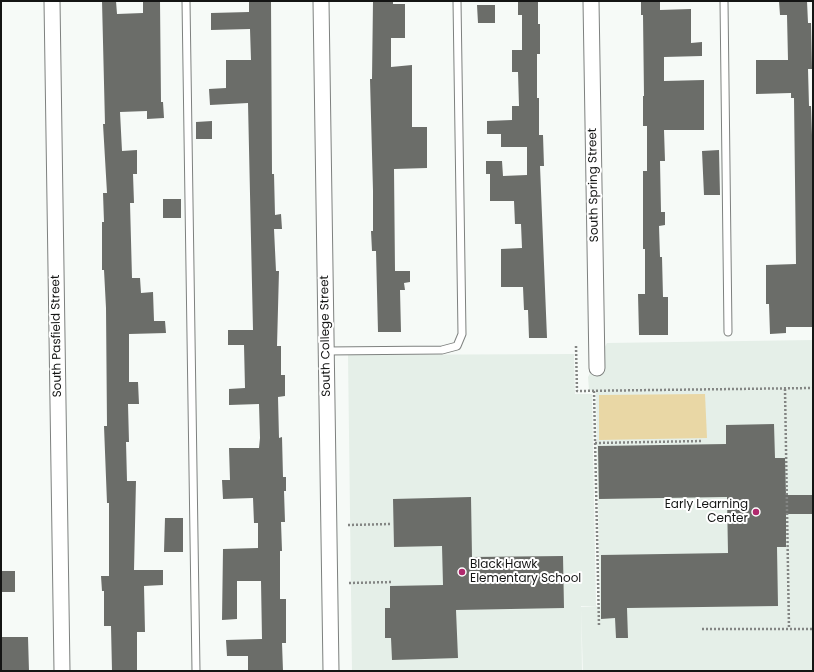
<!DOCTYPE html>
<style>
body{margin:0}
#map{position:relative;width:814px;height:672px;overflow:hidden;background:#f6faf7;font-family:Poppins,sans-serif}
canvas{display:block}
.frame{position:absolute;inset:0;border:2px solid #141514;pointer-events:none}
</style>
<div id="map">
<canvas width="814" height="672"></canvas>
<div class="frame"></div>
</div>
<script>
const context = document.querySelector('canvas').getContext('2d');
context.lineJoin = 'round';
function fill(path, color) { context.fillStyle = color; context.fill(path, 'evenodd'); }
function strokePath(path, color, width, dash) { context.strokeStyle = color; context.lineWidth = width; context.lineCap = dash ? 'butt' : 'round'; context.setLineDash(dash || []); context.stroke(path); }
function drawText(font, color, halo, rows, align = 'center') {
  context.font = font + ' Poppins,sans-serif'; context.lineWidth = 4; context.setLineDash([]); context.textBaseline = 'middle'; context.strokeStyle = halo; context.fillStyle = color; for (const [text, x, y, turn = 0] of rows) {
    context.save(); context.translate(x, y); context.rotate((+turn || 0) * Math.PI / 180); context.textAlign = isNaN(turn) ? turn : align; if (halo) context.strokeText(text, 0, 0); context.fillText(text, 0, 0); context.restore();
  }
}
fill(new Path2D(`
 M 813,340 L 813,671 L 583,671 L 581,609 L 582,671 L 352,671 L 348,355 L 574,354 L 575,394 L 592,394 L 596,606 L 581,606 L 581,607 L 600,606 L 596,391 L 589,390 L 588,377 L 607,343 Z`), '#e5efe8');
fill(new Path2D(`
 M 705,394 L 707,438 L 599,440 L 599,395 Z`), '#e9d7a5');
fill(new Path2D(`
 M 102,1 L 116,1 L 117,14 L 143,13 L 143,1 L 160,1 L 161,102 L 163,102 L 164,118 L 147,119 L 147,111 L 120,112 L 122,151 L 137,150 L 137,174 L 133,174 L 134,203 L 130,203 L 132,278 L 140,278 L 141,293 L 153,292 L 154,321 L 165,321 L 166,333 L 129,334 L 129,382 L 138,382 L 139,404 L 128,404 L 129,442 L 126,442 L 127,481 L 136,481 L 134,570 L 163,570 L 163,585 L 144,586 L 145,632 L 137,632 L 137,671 L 112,671 L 111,626 L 104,626 L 104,591 L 102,591 L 101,576 L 109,576 L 109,503 L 107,503 L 105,452 L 104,426 L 107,426 L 106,308 L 104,270 L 102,270 L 102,222 L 104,222 L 103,193 L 107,193 L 103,124 L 105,124 Z
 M 249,1 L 271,1 L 272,174 L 274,174 L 275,215 L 281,214 L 282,229 L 274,229 L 276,271 L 279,271 L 277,346 L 281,346 L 281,375 L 285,375 L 285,396 L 278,397 L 279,438 L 282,437 L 283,477 L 286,477 L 286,491 L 284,491 L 285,522 L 281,522 L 282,551 L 280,551 L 280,599 L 286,599 L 286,643 L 282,643 L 283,671 L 248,671 L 248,656 L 227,656 L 226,640 L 262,639 L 261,581 L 237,581 L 237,619 L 222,620 L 223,549 L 258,548 L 258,523 L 254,523 L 253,498 L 223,499 L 222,480 L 230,480 L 229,448 L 259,448 L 260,438 L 259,404 L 229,405 L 229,389 L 245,388 L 244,345 L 228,345 L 228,330 L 253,330 L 248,103 L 210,105 L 209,89 L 226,88 L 226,60 L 251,60 L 250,29 L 211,30 L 211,13 L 249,12 Z
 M 373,1 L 393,1 L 393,4 L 405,4 L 405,38 L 391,38 L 391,67 L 412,65 L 412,127 L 427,127 L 427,168 L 394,169 L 395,271 L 410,271 L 410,282 L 404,283 L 405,290 L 400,290 L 401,332 L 378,332 L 376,251 L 372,251 L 371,231 L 373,231 L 373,191 L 370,79 L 372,79 Z
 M 518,1 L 538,1 L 538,24 L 540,24 L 540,54 L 537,54 L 537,98 L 539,98 L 539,135 L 543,135 L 544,166 L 540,166 L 547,338 L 529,338 L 528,310 L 524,310 L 523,287 L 501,287 L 501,249 L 522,248 L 521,224 L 515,224 L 514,201 L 490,201 L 490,174 L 486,174 L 486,161 L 502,161 L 503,176 L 527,175 L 527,147 L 501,147 L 501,134 L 487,134 L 487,121 L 512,120 L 512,106 L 519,106 L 518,72 L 512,72 L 512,50 L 522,50 L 522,15 L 518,15 Z
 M 641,1 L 660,1 L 660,10 L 691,9 L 691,43 L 702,42 L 702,56 L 664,57 L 664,81 L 704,80 L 704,130 L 664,130 L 665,161 L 660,161 L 661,212 L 665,212 L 665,225 L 659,226 L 660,257 L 662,257 L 663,297 L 668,297 L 668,335 L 639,335 L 638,294 L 645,294 L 645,249 L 643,249 L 643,171 L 647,171 L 647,126 L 643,126 L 643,96 L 644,96 L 643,15 L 641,15 Z
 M 779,1 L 807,1 L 808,23 L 811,23 L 812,69 L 808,69 L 809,106 L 811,106 L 812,135 L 813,327 L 786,327 L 786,333 L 770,334 L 769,304 L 766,304 L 766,265 L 796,264 L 794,98 L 791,98 L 791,93 L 756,94 L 756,60 L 788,60 L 787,15 L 780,15 Z
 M 477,5 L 495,5 L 495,23 L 478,23 Z
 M 212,121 L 212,139 L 196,139 L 196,122 Z
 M 719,150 L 720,195 L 704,195 L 702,151 Z
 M 163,199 L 181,199 L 181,218 L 163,218 Z
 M 774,424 L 775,458 L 785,458 L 786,495 L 813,495 L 813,514 L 786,514 L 786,547 L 777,547 L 778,606 L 627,608 L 628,638 L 616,638 L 615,618 L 601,619 L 601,555 L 728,553 L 727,497 L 599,499 L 598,446 L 726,444 L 726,425 Z
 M 471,497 L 472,557 L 563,556 L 564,608 L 456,610 L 458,658 L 392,660 L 391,638 L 385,638 L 385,608 L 390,608 L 390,586 L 443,585 L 442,546 L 394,547 L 393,499 Z
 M 165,518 L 183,518 L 183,552 L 164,552 Z
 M 1,571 L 15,571 L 15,592 L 1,592 Z
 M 1,637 L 28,637 L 29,671 L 1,671 Z`), '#6b6d69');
const lane = new Path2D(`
 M 186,1 L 196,671
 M 724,1 L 728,332
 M 326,351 L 442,350 L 457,346 L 462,334 L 457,1`);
const street = new Path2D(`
 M 52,1 L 62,671
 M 321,1 L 331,671
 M 591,1 L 597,368`);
strokePath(lane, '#7e817f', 9);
strokePath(street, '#7e817f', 17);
strokePath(new Path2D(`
 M 576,346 L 577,391 L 813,388
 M 785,389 L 789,629
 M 594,391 L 599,626
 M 595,443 L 702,441
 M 348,525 L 391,524
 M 349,583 L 393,582
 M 702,629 L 813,629`), '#838583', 2.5, [2, 2]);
strokePath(lane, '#fff', 7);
strokePath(street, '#fff', 15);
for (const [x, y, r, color] of [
 [756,512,4,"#b0296d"],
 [462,572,4,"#b0296d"]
]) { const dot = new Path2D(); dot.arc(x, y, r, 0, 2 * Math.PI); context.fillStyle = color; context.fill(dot); strokePath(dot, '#fff', 1.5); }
drawText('12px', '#141514', '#fff', [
 ["South Spring Street",594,185,-91],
 ["South Pasfield Street",57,336,-91],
 ["South College Street",326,336,-91]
]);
drawText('12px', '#141514', '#fff', [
 ["Early Learning",748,505],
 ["Center",748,519],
 ["Black Hawk",470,565,"left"],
 ["Elementary School",470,579,"left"]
], 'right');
</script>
